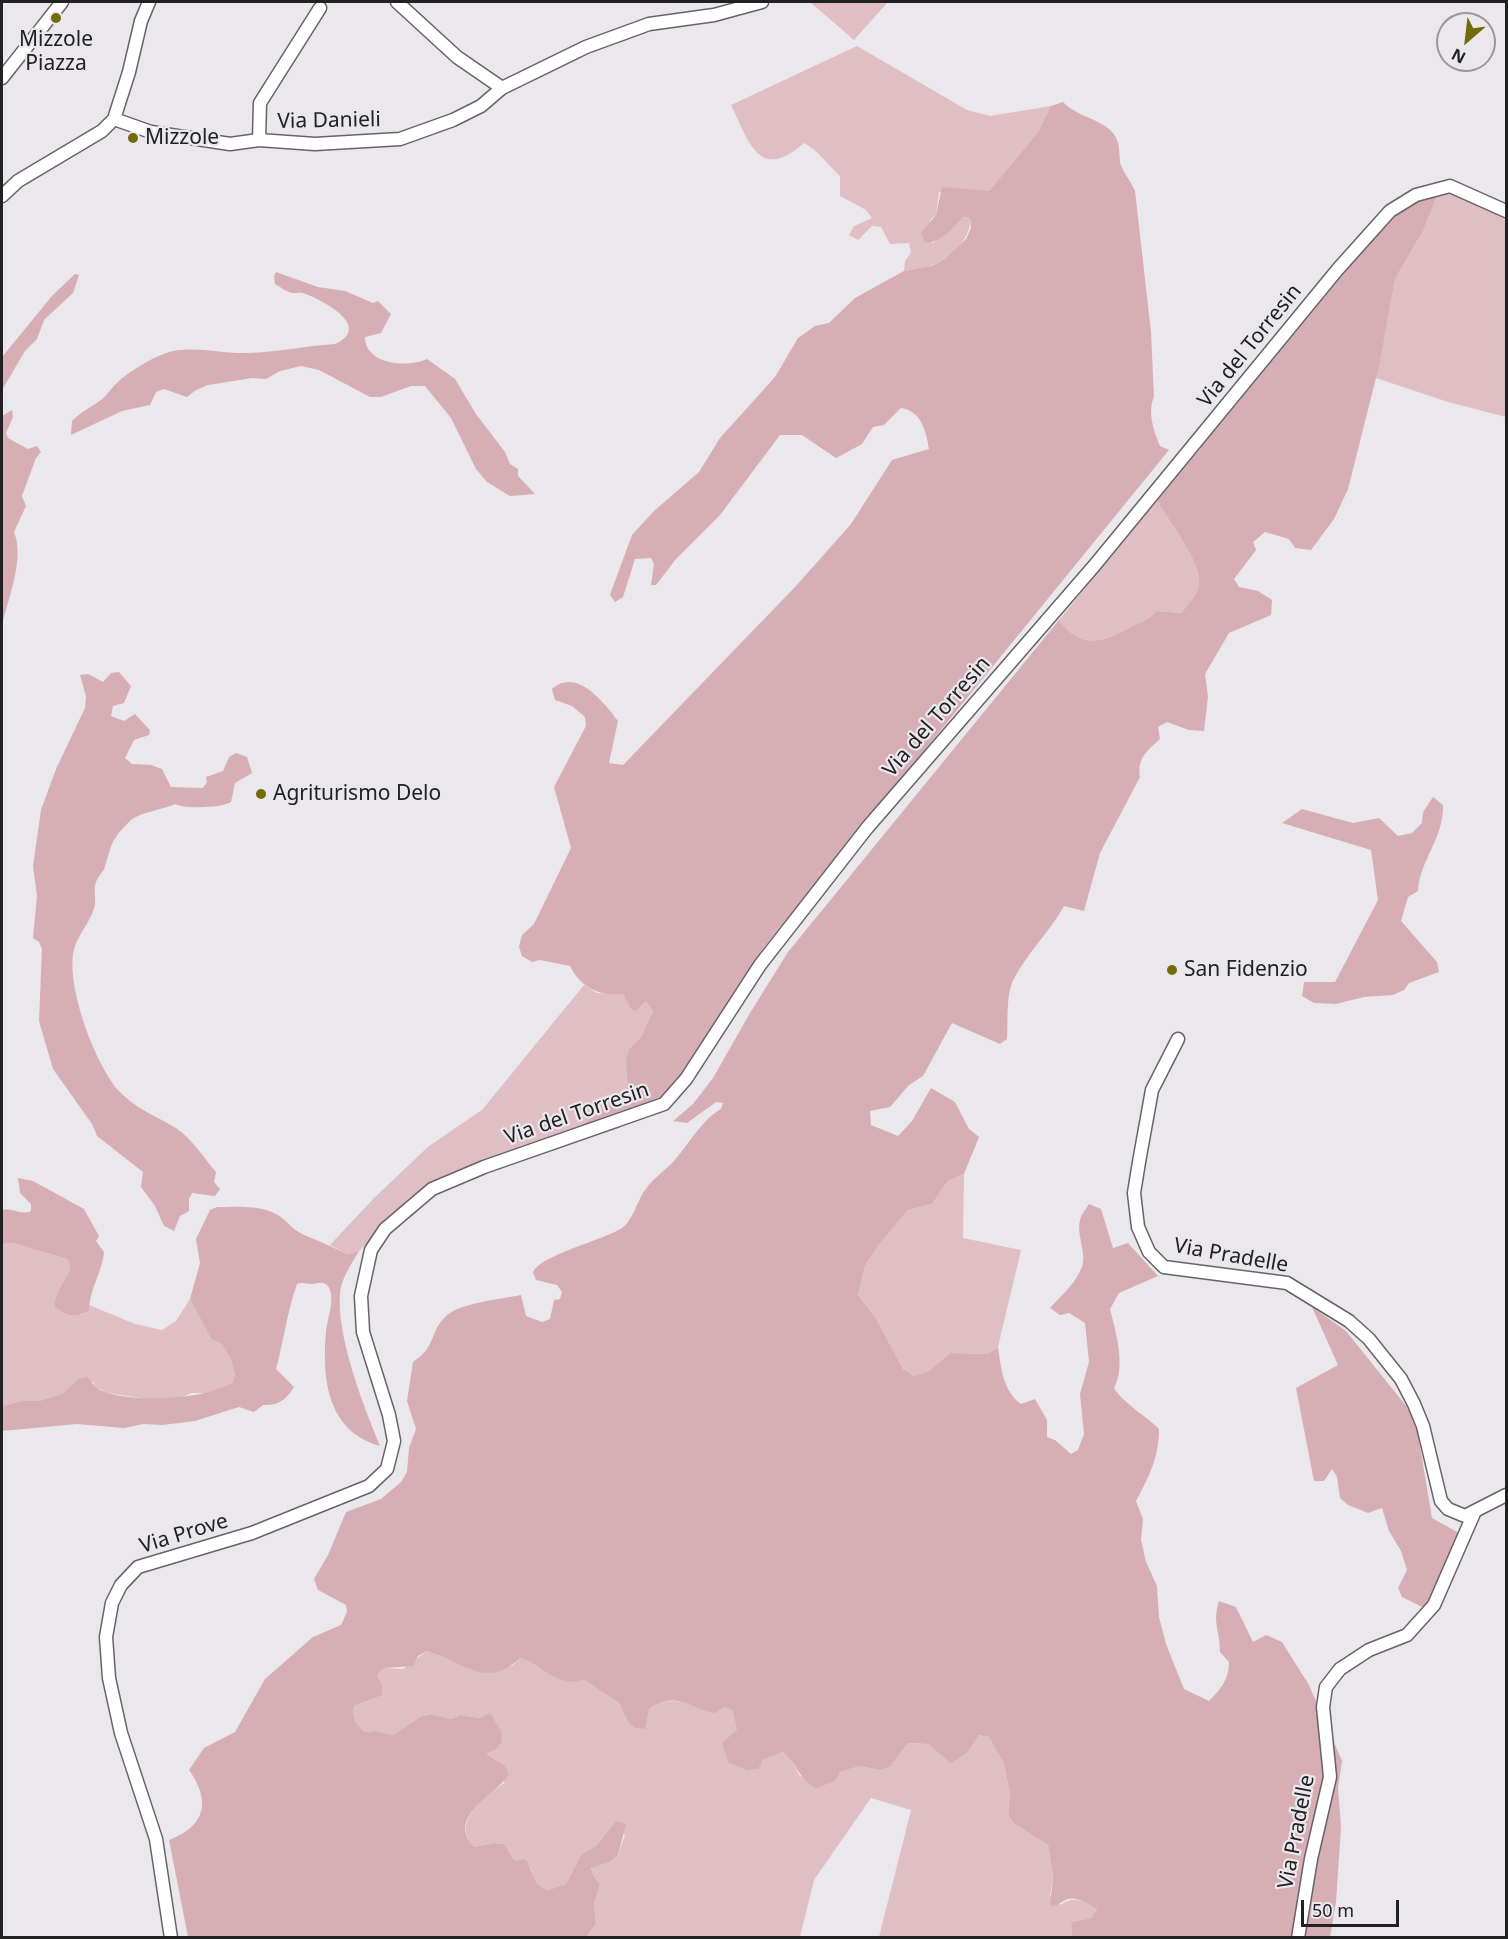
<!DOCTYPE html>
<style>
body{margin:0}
#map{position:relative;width:1508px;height:1939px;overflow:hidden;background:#eae8ec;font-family:"Noto Sans",sans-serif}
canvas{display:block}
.frame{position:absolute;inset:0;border:3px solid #212122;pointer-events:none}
.north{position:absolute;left:1436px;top:12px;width:60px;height:60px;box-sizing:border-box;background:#eae8ec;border:2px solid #9a989b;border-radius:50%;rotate:208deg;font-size:16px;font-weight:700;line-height:24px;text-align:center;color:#212122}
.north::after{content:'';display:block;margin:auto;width:21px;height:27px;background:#726c08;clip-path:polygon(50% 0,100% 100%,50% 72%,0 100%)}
.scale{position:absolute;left:1301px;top:1900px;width:98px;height:27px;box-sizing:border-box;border:3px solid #212122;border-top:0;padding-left:8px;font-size:18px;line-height:21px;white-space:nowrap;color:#212122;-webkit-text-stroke:4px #eae8ec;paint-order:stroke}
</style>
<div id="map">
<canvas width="1508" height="1939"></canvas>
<div class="frame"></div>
<div class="north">N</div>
<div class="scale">50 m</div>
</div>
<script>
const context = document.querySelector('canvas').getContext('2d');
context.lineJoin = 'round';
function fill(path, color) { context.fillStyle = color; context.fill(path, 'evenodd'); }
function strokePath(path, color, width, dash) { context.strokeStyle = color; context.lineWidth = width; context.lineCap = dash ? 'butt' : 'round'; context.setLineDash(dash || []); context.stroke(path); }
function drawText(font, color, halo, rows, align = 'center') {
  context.font = font + ' "Noto Sans",sans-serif'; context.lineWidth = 4.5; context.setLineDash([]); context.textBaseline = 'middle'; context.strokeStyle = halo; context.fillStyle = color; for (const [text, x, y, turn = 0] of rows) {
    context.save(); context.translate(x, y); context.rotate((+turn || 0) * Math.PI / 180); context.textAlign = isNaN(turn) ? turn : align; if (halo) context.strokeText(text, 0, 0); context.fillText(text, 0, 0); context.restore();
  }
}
fill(new Path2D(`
 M 810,2 L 888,2 L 854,40 Z
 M 857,46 L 967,110 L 990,116 L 1051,106 L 1038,132 L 989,191 L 957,190 L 939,192 L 936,215 L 930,220 L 932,243 L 945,235 L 962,217 L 970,218 C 972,238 951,258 933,265 C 925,269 914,269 904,271 L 905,261 L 911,253 L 909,243 L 890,244 L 881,227 L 872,226 L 858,240 L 849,235 L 854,226 L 872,218 L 866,210 L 840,196 L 840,176 C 827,164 819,151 804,143 C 759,183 749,142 731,105 Z
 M 1449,192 L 1506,214 L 1506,417 L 1448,402 L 1376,378 L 1395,279 L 1423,231 L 1438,194 Z
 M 1157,501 C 1168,520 1202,562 1199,585 C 1198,596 1188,605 1182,613 L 1156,611 C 1146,623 1141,621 1129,628 C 1100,644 1080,648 1059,620 Z
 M 584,985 L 597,993 L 623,994 L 630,1008 L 646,1001 L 653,1011 L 641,1037 L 629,1049 L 628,1085 L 625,1092 L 565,1138 L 555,1150 L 442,1188 L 385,1225 L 359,1251 L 347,1254 L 330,1245 L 374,1198 L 429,1146 L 482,1110 Z
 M 964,1174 L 963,1238 L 1021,1250 L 998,1347 L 987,1354 L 950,1353 L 929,1371 L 914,1376 L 903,1369 L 877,1320 L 858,1295 L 865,1266 L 877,1247 L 908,1210 L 932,1204 L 948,1181 Z
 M 13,1243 L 67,1259 C 78,1274 53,1286 55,1307 L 81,1315 L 89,1311 L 89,1305 L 135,1324 L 162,1330 L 176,1321 L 190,1299 L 211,1339 L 222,1344 L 231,1360 L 235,1375 L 233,1382 L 215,1393 L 191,1393 L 179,1399 L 147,1399 L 108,1393 L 97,1388 L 93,1382 L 78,1379 L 62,1394 L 39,1401 L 22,1401 L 2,1406 L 2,1244 Z
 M 427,1651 L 512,1666 L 520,1658 C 543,1665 557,1686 584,1680 L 619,1703 L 628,1722 C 658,1703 671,1692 706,1711 L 724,1707 L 734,1710 L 748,1770 L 757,1769 L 763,1760 L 781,1752 L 790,1757 L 800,1776 L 825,1783 L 835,1780 L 840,1772 L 860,1766 L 880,1770 L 890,1767 L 908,1743 L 928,1744 L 951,1764 L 968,1752 L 979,1735 L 989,1737 L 1004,1764 L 1010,1794 L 1008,1814 L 1013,1823 L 1048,1845 L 1053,1876 L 1050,1896 L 1061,1905 C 1074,1895 1083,1901 1097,1909 L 1093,1918 L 1071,1922 L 1072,1937 L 879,1937 L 911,1810 L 871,1798 L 814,1880 L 800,1937 L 586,1937 L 596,1924 L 594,1904 L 600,1885 L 594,1877 L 591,1867 L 611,1861 L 618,1855 L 625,1835 L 616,1821 L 597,1845 L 581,1855 L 566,1884 L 548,1890 C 536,1886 532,1881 531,1868 L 515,1861 L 504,1844 L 494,1843 L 474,1847 C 450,1822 485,1797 504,1783 L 504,1765 L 486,1754 L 480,1718 L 460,1715 L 451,1719 L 430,1714 L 420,1717 L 395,1735 L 375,1731 L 365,1732 C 355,1725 352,1719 354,1706 L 372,1699 L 382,1685 L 377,1675 L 384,1668 L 403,1669 Z`), '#dfbfc3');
fill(new Path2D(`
 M 1063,102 C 1076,116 1098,118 1111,131 C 1120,139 1119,151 1120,162 C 1122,171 1131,181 1135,191 L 1151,332 L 1154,397 C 1147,411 1154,432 1160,446 L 1169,450 L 765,946 L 725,1007 L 689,1072 L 655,1109 L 619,1128 L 555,1150 L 565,1138 L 625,1092 L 628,1085 L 626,1061 L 629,1049 L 641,1037 L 653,1011 L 646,1001 L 635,1011 L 630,1008 L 623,994 C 599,996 581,988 570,966 L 540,960 L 532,962 L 522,956 L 519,947 L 522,935 L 534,924 L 571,848 L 554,787 L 586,726 L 585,717 L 572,706 L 555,700 L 552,689 C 577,667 604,703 618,721 L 609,763 L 623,765 L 796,586 L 851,524 L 892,460 L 929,449 C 926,430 921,411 901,408 L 884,425 L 873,427 L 862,444 L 836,458 L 802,435 L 780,435 L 720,515 L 676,559 L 656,585 L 651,585 L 654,564 L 651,558 L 635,559 L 623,597 L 615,602 L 610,595 L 632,535 L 654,511 L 699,472 L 720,438 L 775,377 L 798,338 L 815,326 L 829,323 L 855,298 L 904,271 L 932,266 L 945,259 L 966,239 L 971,228 L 970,218 L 963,217 C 952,228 941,244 925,242 L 921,233 L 936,215 L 942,187 L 989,191 L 1038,132 L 1051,106 Z
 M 1438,194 L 1423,231 L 1395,279 L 1379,366 L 1348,489 L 1334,519 L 1311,550 L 1295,548 L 1289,539 L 1265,532 L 1253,542 L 1256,550 L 1234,579 L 1239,587 L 1258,591 L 1272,600 L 1271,615 L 1229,633 L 1205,674 L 1208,697 L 1204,731 L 1189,730 L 1167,722 L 1158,727 L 1160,739 C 1147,751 1137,758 1140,777 L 1100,853 L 1084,911 L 1064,906 C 1051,930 1023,958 1012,983 C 1006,999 1008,1022 1007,1039 L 1000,1044 L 952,1023 L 923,1076 L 909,1085 L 890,1107 L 870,1111 L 871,1125 L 898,1136 L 912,1121 L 931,1088 L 955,1102 L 969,1129 L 979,1137 L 964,1174 L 948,1181 L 932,1204 L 908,1210 L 877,1247 L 865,1266 L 858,1295 L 877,1320 L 903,1369 L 914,1376 L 929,1371 L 950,1353 L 987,1354 L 998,1347 C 1001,1368 1003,1391 1021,1404 L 1035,1399 L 1047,1420 L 1047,1437 L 1055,1440 L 1071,1454 L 1078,1450 L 1084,1434 L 1080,1394 L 1089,1362 L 1085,1323 L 1069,1313 L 1060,1315 L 1050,1308 C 1061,1296 1076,1283 1082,1267 C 1087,1252 1076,1235 1080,1220 C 1081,1215 1086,1209 1089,1204 L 1101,1209 L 1113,1248 L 1128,1243 L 1158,1276 L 1119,1293 L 1110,1309 C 1116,1333 1126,1366 1114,1388 C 1122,1402 1146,1416 1159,1429 C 1159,1457 1149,1477 1136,1501 L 1143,1519 L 1141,1540 L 1146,1562 L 1157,1586 L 1159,1617 L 1166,1644 L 1184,1689 L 1209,1701 C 1221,1689 1229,1679 1229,1662 L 1220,1652 C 1220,1630 1212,1623 1219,1601 L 1236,1607 L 1253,1642 L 1266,1635 L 1282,1642 L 1309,1685 L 1342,1761 L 1338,1788 L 1341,1827 L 1336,1902 L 1330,1937 L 1072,1937 L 1071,1922 L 1092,1918 L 1097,1909 C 1089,1905 1078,1896 1068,1899 C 1061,1902 1059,1905 1050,1906 L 1053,1876 L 1048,1845 L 1013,1823 L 1008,1814 L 1010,1794 L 1004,1764 L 989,1737 L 979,1735 L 968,1752 L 951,1764 L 928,1744 L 908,1743 L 890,1767 L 880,1770 L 860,1766 L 840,1772 L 835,1781 L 816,1788 C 796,1777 798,1762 782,1752 L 763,1760 L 758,1769 L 748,1770 L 729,1763 L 722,1743 L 737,1730 L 733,1710 L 724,1707 L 715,1713 C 687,1708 680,1690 649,1709 L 645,1729 L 635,1728 L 628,1722 L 619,1703 L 584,1680 C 553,1687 546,1666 520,1658 C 485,1691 462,1660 427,1651 L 418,1656 L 413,1666 L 384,1668 L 377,1675 L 382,1685 L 382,1695 L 354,1706 C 352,1719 355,1724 365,1732 L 375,1731 L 394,1735 L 420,1717 L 430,1714 L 451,1719 L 460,1715 L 480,1718 L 490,1713 L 501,1731 L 502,1741 L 496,1749 L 486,1754 L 504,1765 L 509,1774 C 497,1795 445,1816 474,1847 L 494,1843 L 504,1844 L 515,1861 L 525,1859 C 535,1873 530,1884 548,1890 L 566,1884 L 581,1855 L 597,1845 L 616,1821 L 626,1824 L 618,1855 L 611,1861 L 591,1868 L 594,1877 L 600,1885 L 594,1904 L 596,1924 L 586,1937 L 188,1937 L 169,1840 C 206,1826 211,1801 189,1770 L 204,1748 L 235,1732 L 265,1679 L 313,1637 L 341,1625 L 347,1612 L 346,1605 L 318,1590 L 314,1579 L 328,1555 L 346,1512 L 381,1499 L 401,1482 L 407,1472 L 409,1448 L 416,1429 L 407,1401 L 413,1362 C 437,1346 429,1333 445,1317 C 458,1303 502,1299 521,1295 L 526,1316 L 542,1322 L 550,1319 L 554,1300 L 560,1299 L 562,1292 L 557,1285 L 536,1280 L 533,1272 C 541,1255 601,1241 622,1228 C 632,1221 637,1203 643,1193 C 650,1181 663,1172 672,1163 C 688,1146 701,1120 721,1109 L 723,1103 L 716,1102 L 687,1123 L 673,1121 L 693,1104 L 713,1078 L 750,1013 L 788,952 L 1059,620 C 1080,648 1100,644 1129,628 C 1141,621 1146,623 1156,611 L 1182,613 C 1188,604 1198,595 1199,585 C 1202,562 1168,520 1157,501 L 1370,242 C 1389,222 1409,200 1438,194 Z
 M 276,272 L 318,287 L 345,291 L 373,303 L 378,301 L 391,314 L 381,333 L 365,337 C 365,365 408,368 427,359 L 455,379 L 476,414 L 505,452 L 510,464 L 518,469 L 518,476 L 535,494 L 510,496 L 487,482 L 476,469 L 451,418 L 425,386 L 411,386 L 381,397 L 370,397 L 319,370 L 301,366 L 280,371 L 266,379 L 252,378 L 208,385 L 196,390 L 187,397 L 164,389 L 156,392 L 150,405 L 122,411 L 71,435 L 72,421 C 82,411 90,408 101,400 C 108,395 112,386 120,380 C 135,368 161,351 181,350 C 204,348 225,354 248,353 C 277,352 306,346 335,344 C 373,327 324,301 306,294 C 301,292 297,293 292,293 C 286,292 281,287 275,284 L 274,276 Z
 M 75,274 L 79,275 L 73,293 L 44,320 L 37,339 L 25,351 L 2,390 L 2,357 L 52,296 Z
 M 12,410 L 13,417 L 6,433 L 8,438 L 28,449 L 37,446 L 41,452 L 36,458 L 22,496 L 26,506 L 14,532 C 25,560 8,597 2,626 L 2,416 Z
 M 119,672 L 131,686 L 124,703 L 113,706 L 111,716 L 124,721 L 135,714 L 150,730 L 149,735 L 134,740 L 125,758 L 132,764 L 151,765 L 162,769 L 171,787 L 203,788 L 207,782 L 206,777 L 223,771 L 229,757 L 236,753 L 247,757 L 252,773 L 235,783 L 231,802 C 221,808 184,809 175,804 C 165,809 137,813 130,821 C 110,841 113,842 105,866 C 104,872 98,876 96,882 C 93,889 96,897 95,904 C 93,918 80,932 75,946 C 63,980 95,1065 119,1091 C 136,1109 156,1116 176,1128 C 192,1139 204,1158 216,1172 L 214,1182 L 220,1189 L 215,1196 L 192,1193 L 189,1199 L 189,1211 L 180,1216 L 174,1231 L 164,1226 L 155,1206 L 141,1187 L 143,1172 L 97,1136 L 92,1124 L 53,1069 L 39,1021 L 42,949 L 39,942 L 33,938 L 37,896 L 33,866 L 41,810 L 56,769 L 85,708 L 86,696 L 80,675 L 88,674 L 103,682 L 111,673 Z
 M 1433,797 L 1443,805 C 1444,839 1420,859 1418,891 L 1408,897 L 1401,921 L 1437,962 L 1439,972 L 1409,983 L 1404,990 L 1393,995 L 1364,997 L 1336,1004 L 1314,1003 L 1302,996 L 1304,982 L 1335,982 L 1378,900 L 1371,850 L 1282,823 L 1302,809 L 1353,823 L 1379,818 L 1398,836 L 1412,833 L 1422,823 L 1423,812 Z
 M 18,1178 L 33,1181 L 84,1209 L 99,1236 L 96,1241 L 104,1252 C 102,1273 90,1287 89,1311 C 75,1318 67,1316 55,1307 C 53,1286 78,1274 67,1259 L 13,1243 L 2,1244 L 2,1210 C 12,1207 20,1216 31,1211 L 31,1204 L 20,1193 Z
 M 217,1207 C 236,1207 266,1204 282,1218 C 290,1224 293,1230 304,1235 C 319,1241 333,1247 347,1254 L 359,1251 C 352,1263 341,1279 340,1293 C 336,1336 364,1407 380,1446 C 327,1431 322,1379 326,1331 C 327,1321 333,1305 331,1294 C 328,1279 320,1283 311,1284 C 306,1284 303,1282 297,1284 C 287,1312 284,1340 276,1369 L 294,1387 C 286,1400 278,1406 263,1405 L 254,1412 L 239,1407 L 195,1421 L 162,1425 L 143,1424 L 124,1428 L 77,1424 L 2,1431 L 2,1406 L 22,1401 L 39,1401 L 62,1394 L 78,1379 L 87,1377 C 91,1381 95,1387 100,1390 C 130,1404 207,1400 233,1382 L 235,1375 L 231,1360 L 222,1344 L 211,1339 L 190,1299 L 200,1263 L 196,1239 L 210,1210 Z
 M 1312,1307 L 1346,1331 L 1415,1417 L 1432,1518 L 1459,1533 L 1452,1560 L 1424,1608 L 1402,1597 L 1398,1588 L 1407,1570 L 1401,1551 L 1389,1531 L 1382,1508 L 1368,1513 L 1348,1505 L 1340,1498 L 1337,1477 L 1332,1469 L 1324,1481 L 1314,1481 L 1296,1388 L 1338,1365 Z`), '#d6aeb4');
const street = new Path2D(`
 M 397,2 L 457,57 L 502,88
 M 2,78 L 62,2
 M 114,119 L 151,132 L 230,144 L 259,140 L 315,144 L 400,139 L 453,120 L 481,106 L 502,88 L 586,47 L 649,24 L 714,15 L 762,2
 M 259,140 L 260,103 L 320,8
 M 2,196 L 18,181 L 102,131 L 114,119 L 129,72 L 141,21 L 149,2
 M 1178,1039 L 1152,1090 L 1139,1162 L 1134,1193 L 1138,1227 L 1149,1252 L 1164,1267 L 1287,1283 L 1349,1321 L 1369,1339 L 1401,1379 L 1414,1404 L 1423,1426 L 1441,1501 L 1448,1509 L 1465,1516 L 1506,1495
 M 171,1938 L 156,1839 L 121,1733 L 109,1678 L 106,1637 L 112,1603 L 121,1585 L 138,1567 L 252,1533 L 369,1486 L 387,1469 L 394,1441 L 389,1415 L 363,1332 L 361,1296 L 371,1250 L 385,1229 L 432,1189 L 484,1167 L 664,1104 L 686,1079 L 760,965 L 867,828 L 1094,566 L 1338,269 L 1390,211 L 1416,195 L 1450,186 L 1506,211
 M 1298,1938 L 1311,1859 L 1330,1777 L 1323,1707 L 1326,1687 L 1340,1669 L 1369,1650 L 1407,1635 L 1434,1605 L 1475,1511`);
strokePath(street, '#666468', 15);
strokePath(street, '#fff', 12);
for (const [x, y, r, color] of [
 [56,18,6,"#726c08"],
 [133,138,6,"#726c08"],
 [261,794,6,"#726c08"],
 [1172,970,6,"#726c08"]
]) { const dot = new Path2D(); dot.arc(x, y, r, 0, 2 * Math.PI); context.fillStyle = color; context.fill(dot); strokePath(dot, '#eae8ec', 2); }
drawText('21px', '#212122', '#eae8ec', [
 ["Mizzole",56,40,"center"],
 ["Piazza",56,64,"center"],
 ["Mizzole",145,138],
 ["Agriturismo Delo",273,794],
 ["San Fidenzio",1184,970]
], 'left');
drawText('21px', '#212122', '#eae8ec', [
 ["Via Danieli",329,121,-1],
 ["Via del Torresin",1250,346,-51],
 ["Via del Torresin",937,717,-49],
 ["Via del Torresin",577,1114,-19],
 ["Via Pradelle",1231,1256,10],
 ["Via Prove",184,1534,-17],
 ["Via Pradelle",1297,1832,-79]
]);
</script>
